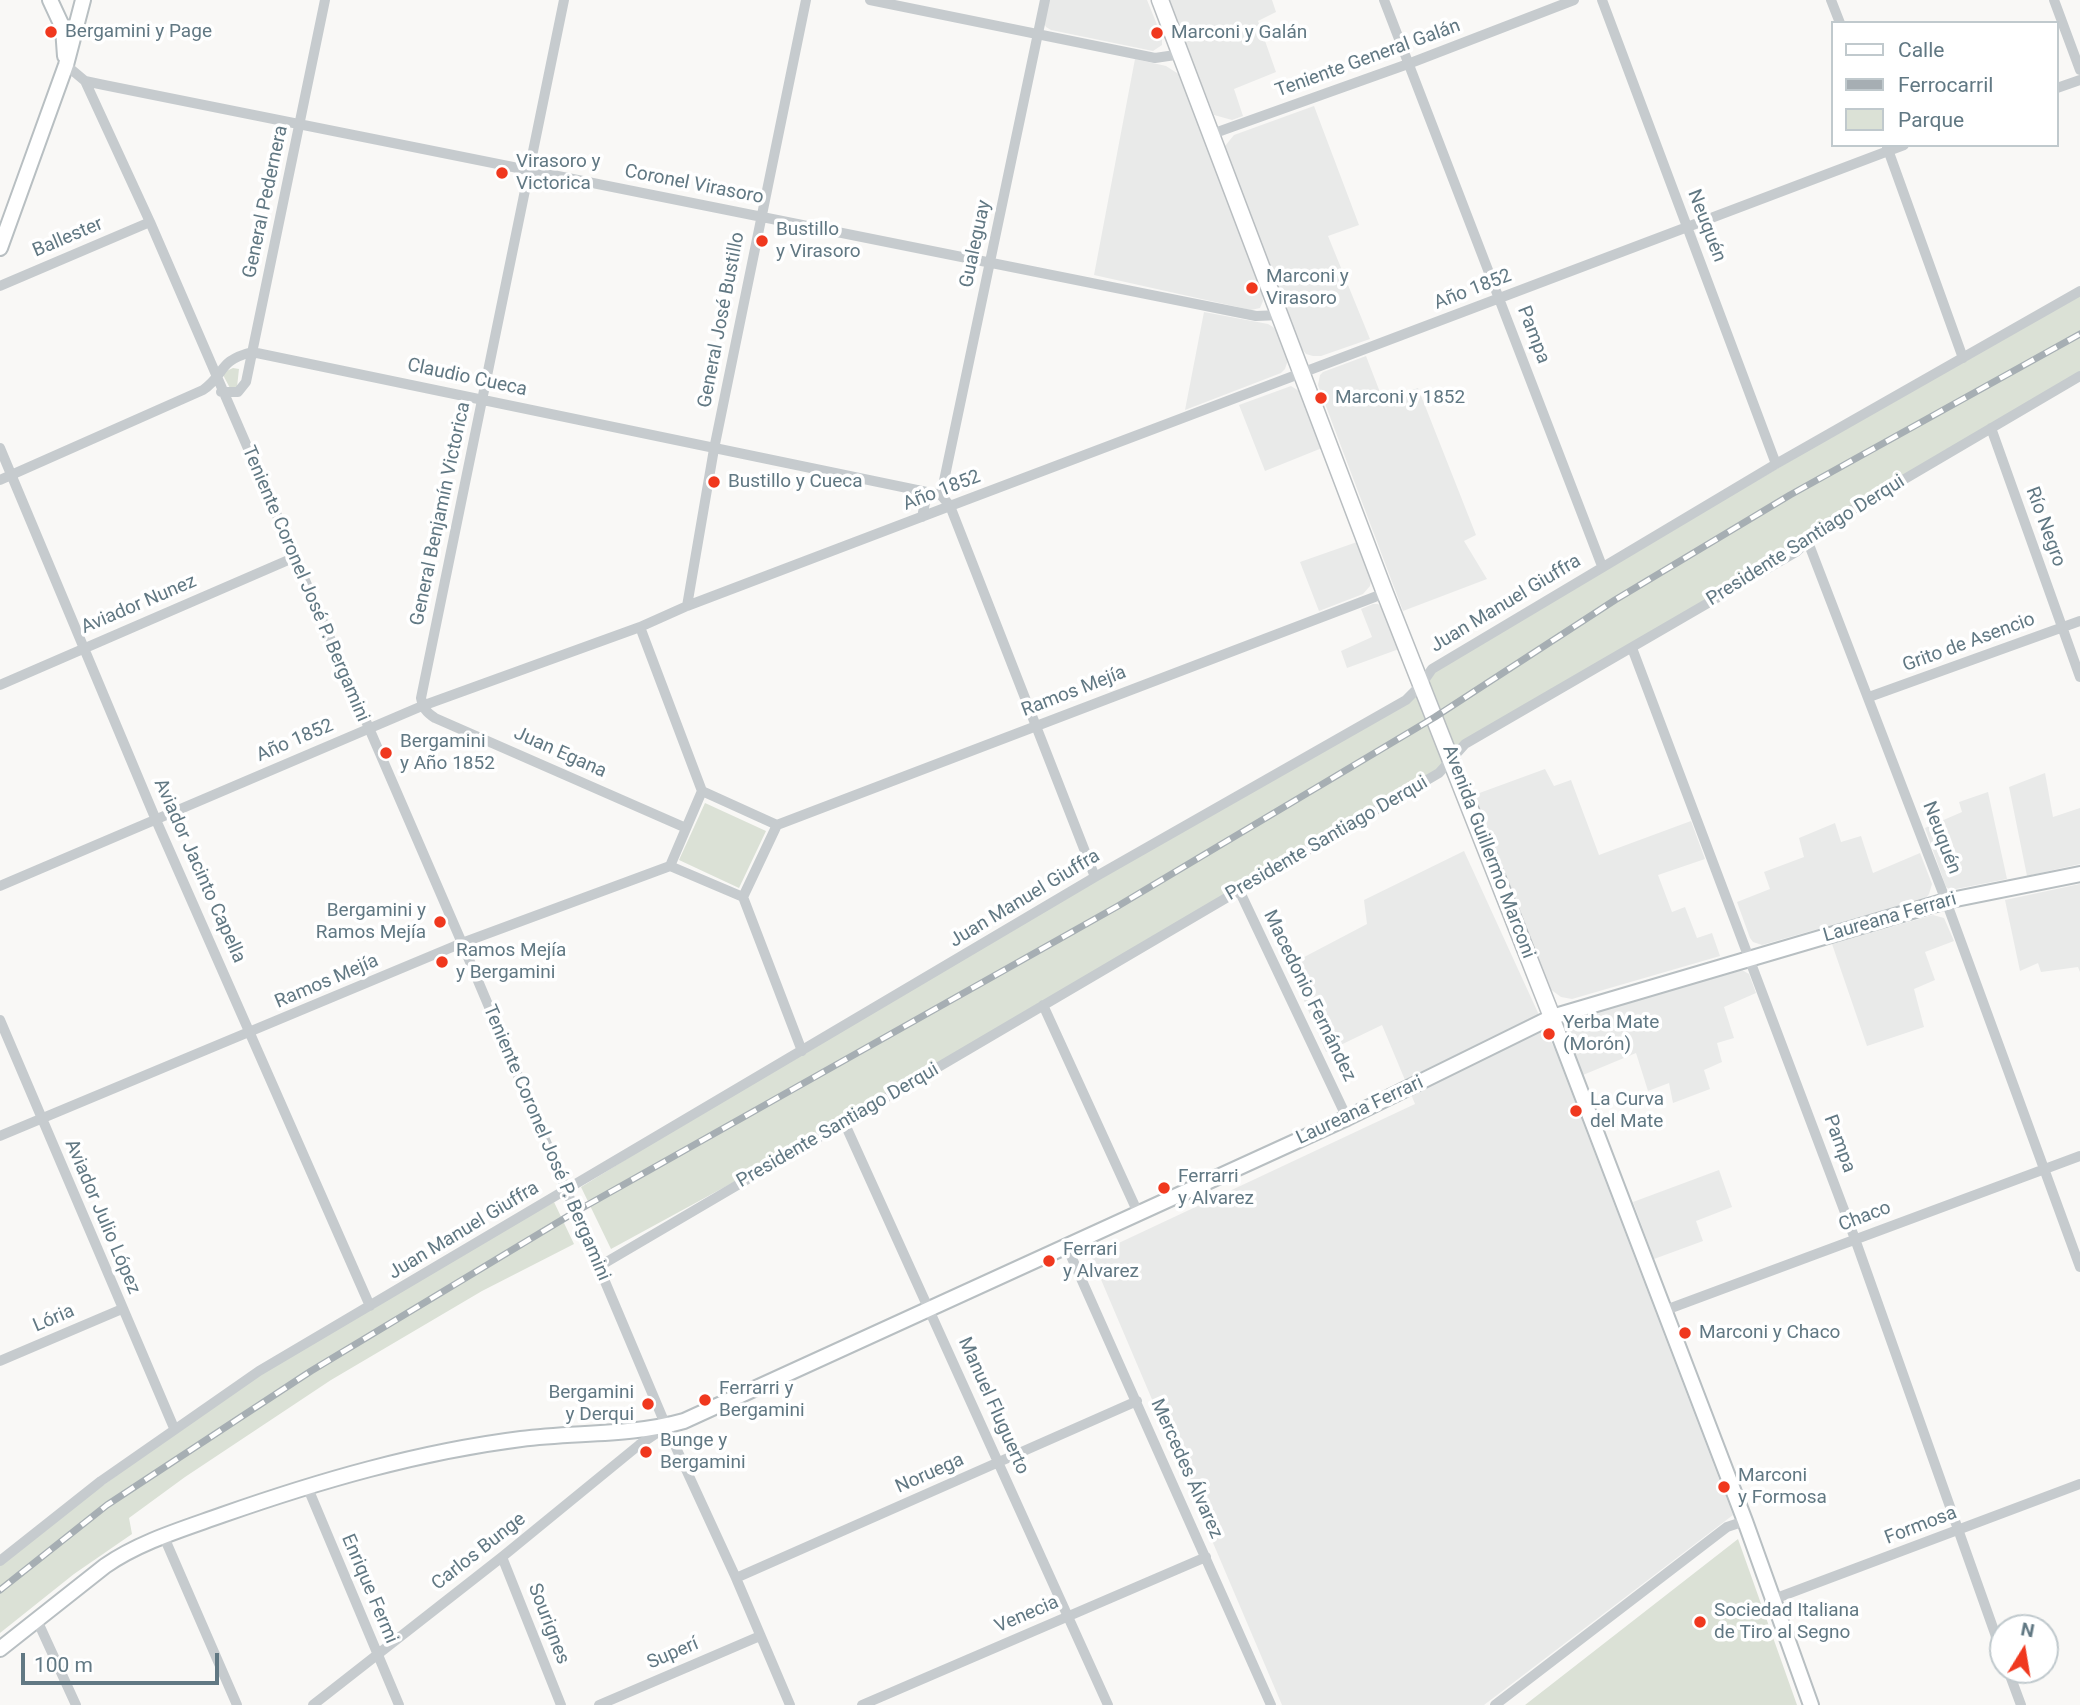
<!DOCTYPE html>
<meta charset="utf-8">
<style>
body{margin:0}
#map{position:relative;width:2080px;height:1705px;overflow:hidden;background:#f9f8f6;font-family:Roboto,sans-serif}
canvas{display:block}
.legend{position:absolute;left:1831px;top:21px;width:228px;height:126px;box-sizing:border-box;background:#fff;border:2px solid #c0c9cd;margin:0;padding:9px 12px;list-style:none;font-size:21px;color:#617883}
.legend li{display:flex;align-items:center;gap:14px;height:35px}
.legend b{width:35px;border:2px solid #c0c9cd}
.north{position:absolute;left:1989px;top:1614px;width:70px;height:70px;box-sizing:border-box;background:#fff;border:2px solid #c0c9cd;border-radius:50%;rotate:11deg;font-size:19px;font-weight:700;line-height:28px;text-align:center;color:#617883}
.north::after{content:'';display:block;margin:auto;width:24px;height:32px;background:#f0381e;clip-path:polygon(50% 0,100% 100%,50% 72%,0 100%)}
.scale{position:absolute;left:21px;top:1653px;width:198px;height:32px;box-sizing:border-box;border:4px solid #617883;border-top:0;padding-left:9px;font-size:21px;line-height:24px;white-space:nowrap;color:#617883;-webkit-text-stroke:5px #fff;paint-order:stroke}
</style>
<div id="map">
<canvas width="2080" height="1705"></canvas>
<ul class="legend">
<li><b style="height:9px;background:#fff"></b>Calle</li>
<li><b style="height:9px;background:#a6aeb3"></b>Ferrocarril</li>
<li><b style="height:19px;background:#dbe1d6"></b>Parque</li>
</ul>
<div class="north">N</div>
<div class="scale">100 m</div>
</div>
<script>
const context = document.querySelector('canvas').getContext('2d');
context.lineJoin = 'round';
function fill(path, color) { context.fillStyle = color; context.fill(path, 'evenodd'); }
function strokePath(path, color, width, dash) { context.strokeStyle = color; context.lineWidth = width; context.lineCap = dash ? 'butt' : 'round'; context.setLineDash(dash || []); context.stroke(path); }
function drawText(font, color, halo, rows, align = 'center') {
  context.font = font + ' Roboto,sans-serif'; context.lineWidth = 7; context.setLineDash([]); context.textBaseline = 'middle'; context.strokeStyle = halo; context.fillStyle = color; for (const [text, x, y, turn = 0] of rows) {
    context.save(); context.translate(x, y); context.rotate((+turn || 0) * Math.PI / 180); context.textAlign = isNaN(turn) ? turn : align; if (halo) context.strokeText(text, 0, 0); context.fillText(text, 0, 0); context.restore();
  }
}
fill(new Path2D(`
 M 1047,0 L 1147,0 L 1162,37 L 1162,45 L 1153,51 L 1051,30 L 1046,27 L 1043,21 Z
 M 1168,0 L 1272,0 L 1276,12 L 1258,21 L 1276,72 L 1234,89 L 1243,116 L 1232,120 L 1214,115 Z
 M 1135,59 L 1166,66 L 1180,75 L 1262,294 L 1263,301 L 1260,308 L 1251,310 L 1094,275 Z
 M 1314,106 L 1359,225 L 1328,236 L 1370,339 L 1321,356 L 1313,356 L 1306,354 L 1301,348 L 1225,153 L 1225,146 L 1234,135 Z
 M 1204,312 L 1268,324 L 1273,327 L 1278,332 L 1288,360 L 1285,369 L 1281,373 L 1185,410 Z
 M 1366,356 L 1383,400 L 1418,388 L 1476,535 L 1464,541 L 1487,579 L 1403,611 L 1318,385 L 1320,375 L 1323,372 Z
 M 1291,386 L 1299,391 L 1322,448 L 1265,471 L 1239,405 Z
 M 1357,542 L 1371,580 L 1370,586 L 1363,594 L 1319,611 L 1300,562 Z
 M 1373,604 L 1378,604 L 1385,610 L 1399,649 L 1347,668 L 1341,651 L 1372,637 L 1361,609 Z
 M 1545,769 L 1554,786 L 1571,780 L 1599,855 L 1691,821 L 1705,859 L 1658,875 L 1672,912 L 1685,907 L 1697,938 L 1712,933 L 1720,956 L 1572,999 L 1561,997 L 1550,989 L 1474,795 Z
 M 2045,773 L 2053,817 L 2080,808 L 2080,864 L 2027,876 L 2009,787 Z
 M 1988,792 L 2007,879 L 1951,890 L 1946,887 L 1925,828 L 1962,812 L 1959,802 Z
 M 1835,823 L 1841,842 L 1861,836 L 1873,873 L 1920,853 L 1932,884 L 1929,894 L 1926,898 L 1762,945 L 1753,942 L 1750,938 L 1737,902 L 1770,889 L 1764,872 L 1804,857 L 1799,838 Z
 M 1464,851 L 1555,1050 L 1733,1515 L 1484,1705 L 1282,1705 L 1091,1256 L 1415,1104 L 1382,1025 L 1326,1052 L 1289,965 L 1367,924 L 1364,900 Z
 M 2080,884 L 2080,972 L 2078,967 L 2041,972 L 2038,963 L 2020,971 L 2005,900 Z
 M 1933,915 L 1944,918 L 1954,941 L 1925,952 L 1935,980 L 1914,989 L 1924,1027 L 1867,1046 L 1832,944 Z
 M 1742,970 L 1749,974 L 1756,993 L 1724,1007 L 1734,1038 L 1717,1043 L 1722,1062 L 1704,1070 L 1710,1089 L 1673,1103 L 1669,1083 L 1648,1091 L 1636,1053 L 1583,1075 L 1567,1034 L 1568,1023 L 1571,1020 Z
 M 1719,1170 L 1732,1207 L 1696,1221 L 1703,1241 L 1654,1259 L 1633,1202 Z`), '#e9eae9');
fill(new Path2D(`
 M 2080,291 L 2080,376 L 1808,542 L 1466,744 L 1453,760 L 844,1122 L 611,1249 L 581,1187 L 802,1051 L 1406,700 L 1427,674 Z
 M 233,368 L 239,369 L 237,387 L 231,390 L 222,373 Z
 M 705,803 L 766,831 L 739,888 L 679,860 Z
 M 554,1202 L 574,1244 L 482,1291 L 331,1380 L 185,1477 L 129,1518 L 132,1534 L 74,1574 L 0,1633 L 0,1561 L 259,1371 Z
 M 1738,1539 L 1797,1705 L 1525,1705 Z`), '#dbe1d6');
const secondary = new Path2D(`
 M 50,0 L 63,28 L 65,56
 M 0,248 L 66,65 L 83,0
 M 1552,1017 L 1745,1521 L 1811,1705
 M 0,1649 L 105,1566 C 139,1542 183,1529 222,1515 C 319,1481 418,1452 521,1439 C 575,1432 631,1436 684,1421 L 1347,1118 L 1552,1017 L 1946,901 L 2080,874`);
const primary = new Path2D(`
 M 1160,0 L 1385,593 L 1552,1017`);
strokePath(secondary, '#b8bfc2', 18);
strokePath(primary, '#b9bec1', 19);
strokePath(new Path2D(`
 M 564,0 L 421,698 C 423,708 426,712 435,718 L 686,828
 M 870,0 L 1155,58 L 1182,54
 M 1384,0 L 1602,566
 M 1602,0 L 1776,464
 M 1831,0 L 1840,23
 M 2054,0 L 2080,70
 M 66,65 L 85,81 L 104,85 L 1256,316 L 1280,315
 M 85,81 L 150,222 L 462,943 L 666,1426 L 736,1578 L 790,1705
 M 2057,88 L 2080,80
 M 1212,134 L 1408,64 L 1574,0
 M 1887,147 L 1963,358
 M 0,286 L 150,222
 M 221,392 L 238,392 L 246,382 L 325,0
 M 1991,428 L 2080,677
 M 0,448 L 156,820 L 370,1306
 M 0,480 L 203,390 C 226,374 217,361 252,352 L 941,495 L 950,506 L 1095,877
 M 918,490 L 925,503 L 922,517
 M 941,495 L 1045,0
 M 1808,542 L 1946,901 L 2080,1267
 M 687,606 L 714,449 L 806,0
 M 640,627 L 702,791
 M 1632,648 L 1855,1239 L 2003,1656
 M 0,685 L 293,558
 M 1869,697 L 2080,621
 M 777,825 L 1385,593
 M 670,866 L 702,791 L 777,825
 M 670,866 L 743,897 L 777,825
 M 0,886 L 422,706 L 640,627 L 687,606 L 950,506 L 1904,145
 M 1239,890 L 1347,1118
 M 743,897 L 802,1051
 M 1043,1005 L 1139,1215
 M 0,1020 L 174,1428
 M 844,1122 L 1108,1705
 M 0,1136 L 462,943 L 670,866
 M 1067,1247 L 1271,1705
 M 598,1267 L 1439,773 L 1465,744 L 1796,552 L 1823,527 L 2080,376
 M 1663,1311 L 2080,1156
 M 0,1361 L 122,1309
 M 307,1486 L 399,1705
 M 164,1537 L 237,1705
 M 502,1557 L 561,1705
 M 0,1561 L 101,1481 L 259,1371 L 1095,877 L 1406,700 L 1421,685 L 1432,669 L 1776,464 L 2080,291
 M 736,1578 L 1137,1401
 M 1774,1599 L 2080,1484
 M 37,1620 L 76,1705
 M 2008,1670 L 2021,1705
 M 313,1705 L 502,1557 L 639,1445 L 664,1428
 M 599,1705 L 760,1636
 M 862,1705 L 1206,1557
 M 1495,1705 L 1727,1527 L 1745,1521`), '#c6cbce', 10);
strokePath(secondary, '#fff', 14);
strokePath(primary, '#fff', 16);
const rail = new Path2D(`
 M 0,1590 L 107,1505 L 311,1371 L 575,1212 L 1118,906 L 1435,717 L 1615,600 L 1790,495 L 2080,334`);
strokePath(rail, '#a6aeb3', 7);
strokePath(rail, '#fff', 4.5, [13]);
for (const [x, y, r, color] of [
 [51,32,7,"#f0381e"],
 [1157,33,7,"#f0381e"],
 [502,173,7,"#f0381e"],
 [762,241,7,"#f0381e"],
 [1252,288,7,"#f0381e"],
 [1321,398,7,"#f0381e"],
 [714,482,7,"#f0381e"],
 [386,753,7,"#f0381e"],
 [440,922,7,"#f0381e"],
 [442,962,7,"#f0381e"],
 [1549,1034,7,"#f0381e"],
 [1576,1111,7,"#f0381e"],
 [1164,1188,7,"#f0381e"],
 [1049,1261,7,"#f0381e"],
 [1685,1333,7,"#f0381e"],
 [705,1400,7,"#f0381e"],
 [648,1404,7,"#f0381e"],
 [646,1452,7,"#f0381e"],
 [1724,1487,7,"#f0381e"],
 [1700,1622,7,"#f0381e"]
]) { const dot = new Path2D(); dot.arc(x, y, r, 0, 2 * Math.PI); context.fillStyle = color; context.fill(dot); strokePath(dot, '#fff', 2.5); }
drawText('19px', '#617883', '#fff', [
 ["Bergamini y Page",65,32],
 ["Marconi y Galán",1171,33],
 ["Virasoro y",516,162],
 ["Victorica",516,184],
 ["Bustillo",776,230],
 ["y Virasoro",776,252],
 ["Marconi y",1266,277],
 ["Virasoro",1266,299],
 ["Marconi y 1852",1335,398],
 ["Bustillo y Cueca",728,482],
 ["Bergamini",400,742],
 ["y Año 1852",400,764],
 ["Bergamini y",426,911,"right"],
 ["Ramos Mejía",426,933,"right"],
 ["Ramos Mejía",456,951],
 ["y Bergamini",456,973],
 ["Yerba Mate",1563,1023],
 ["(Morón)",1563,1045],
 ["La Curva",1590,1100],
 ["del Mate",1590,1122],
 ["Ferrarri",1178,1177],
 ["y Alvarez",1178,1199],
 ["Ferrari",1063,1250],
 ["y Alvarez",1063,1272],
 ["Marconi y Chaco",1699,1333],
 ["Ferrarri y",719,1389],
 ["Bergamini",719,1411],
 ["Bergamini",634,1393,"right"],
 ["y Derqui",634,1415,"right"],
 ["Bunge y",660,1441],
 ["Bergamini",660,1463],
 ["Marconi",1738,1476],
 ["y Formosa",1738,1498],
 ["Sociedad Italiana",1714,1611],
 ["de Tiro al Segno",1714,1633]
], 'left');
drawText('19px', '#617883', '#fff', [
 ["Teniente General Galán",1368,59,-20],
 ["Coronel Virasoro",694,185,11],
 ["General Pedernera",266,202,-78],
 ["Neuquén",1706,226,69],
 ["Ballester",68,238,-23],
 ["Gualeguay",976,244,-78],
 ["Año 1852",1473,290,-21],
 ["General José Bustillo",722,320,-79],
 ["Pampa",1533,335,69],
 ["Claudio Cueca",467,378,12],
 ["Año 1852",942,491,-21],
 ["General Benjamín Victorica",441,514,-78],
 ["Río Negro",2045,527,70],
 ["Presidente Santiago Derqui",1806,541,-32],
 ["Teniente Coronel José P. Bergamini",305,584,67],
 ["Juan Manuel Giuffra",1506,604,-31],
 ["Aviador Nunez",139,605,-23],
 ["Grito de Asencio",1969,643,-20],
 ["Ramos Mejía",1074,692,-21],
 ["Año 1852",295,741,-23],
 ["Juan Egana",560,753,24],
 ["Neuquén",1941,838,69],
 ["Presidente Santiago Derqui",1327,839,-30],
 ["Avenida Guillermo Marconi",1488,852,69],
 ["Aviador Jacinto Capella",199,871,66],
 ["Juan Manuel Giuffra",1025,899,-31],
 ["Laureana Ferrari",1890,918,-16],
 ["Ramos Mejía",327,982,-23],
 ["Macedonio Fernández",1309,996,64],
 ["Laureana Ferrari",1360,1111,-25],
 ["Presidente Santiago Derqui",838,1126,-30],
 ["Teniente Coronel José P. Bergamini",546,1143,67],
 ["Pampa",1839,1144,70],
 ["Aviador Julio López",102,1217,67],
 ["Chaco",1865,1217,-21],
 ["Juan Manuel Giuffra",464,1231,-31],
 ["Lória",54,1319,-23],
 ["Manuel Fluguerto",993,1406,66],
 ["Mercedes Álvarez",1186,1469,66],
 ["Noruega",930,1474,-24],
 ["Formosa",1921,1526,-21],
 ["Carlos Bunge",479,1552,-38],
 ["Enrique Fermi",369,1589,67],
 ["Venecia",1027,1615,-23],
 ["Sourignes",548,1624,69],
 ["Superí",673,1654,-23]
]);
</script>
